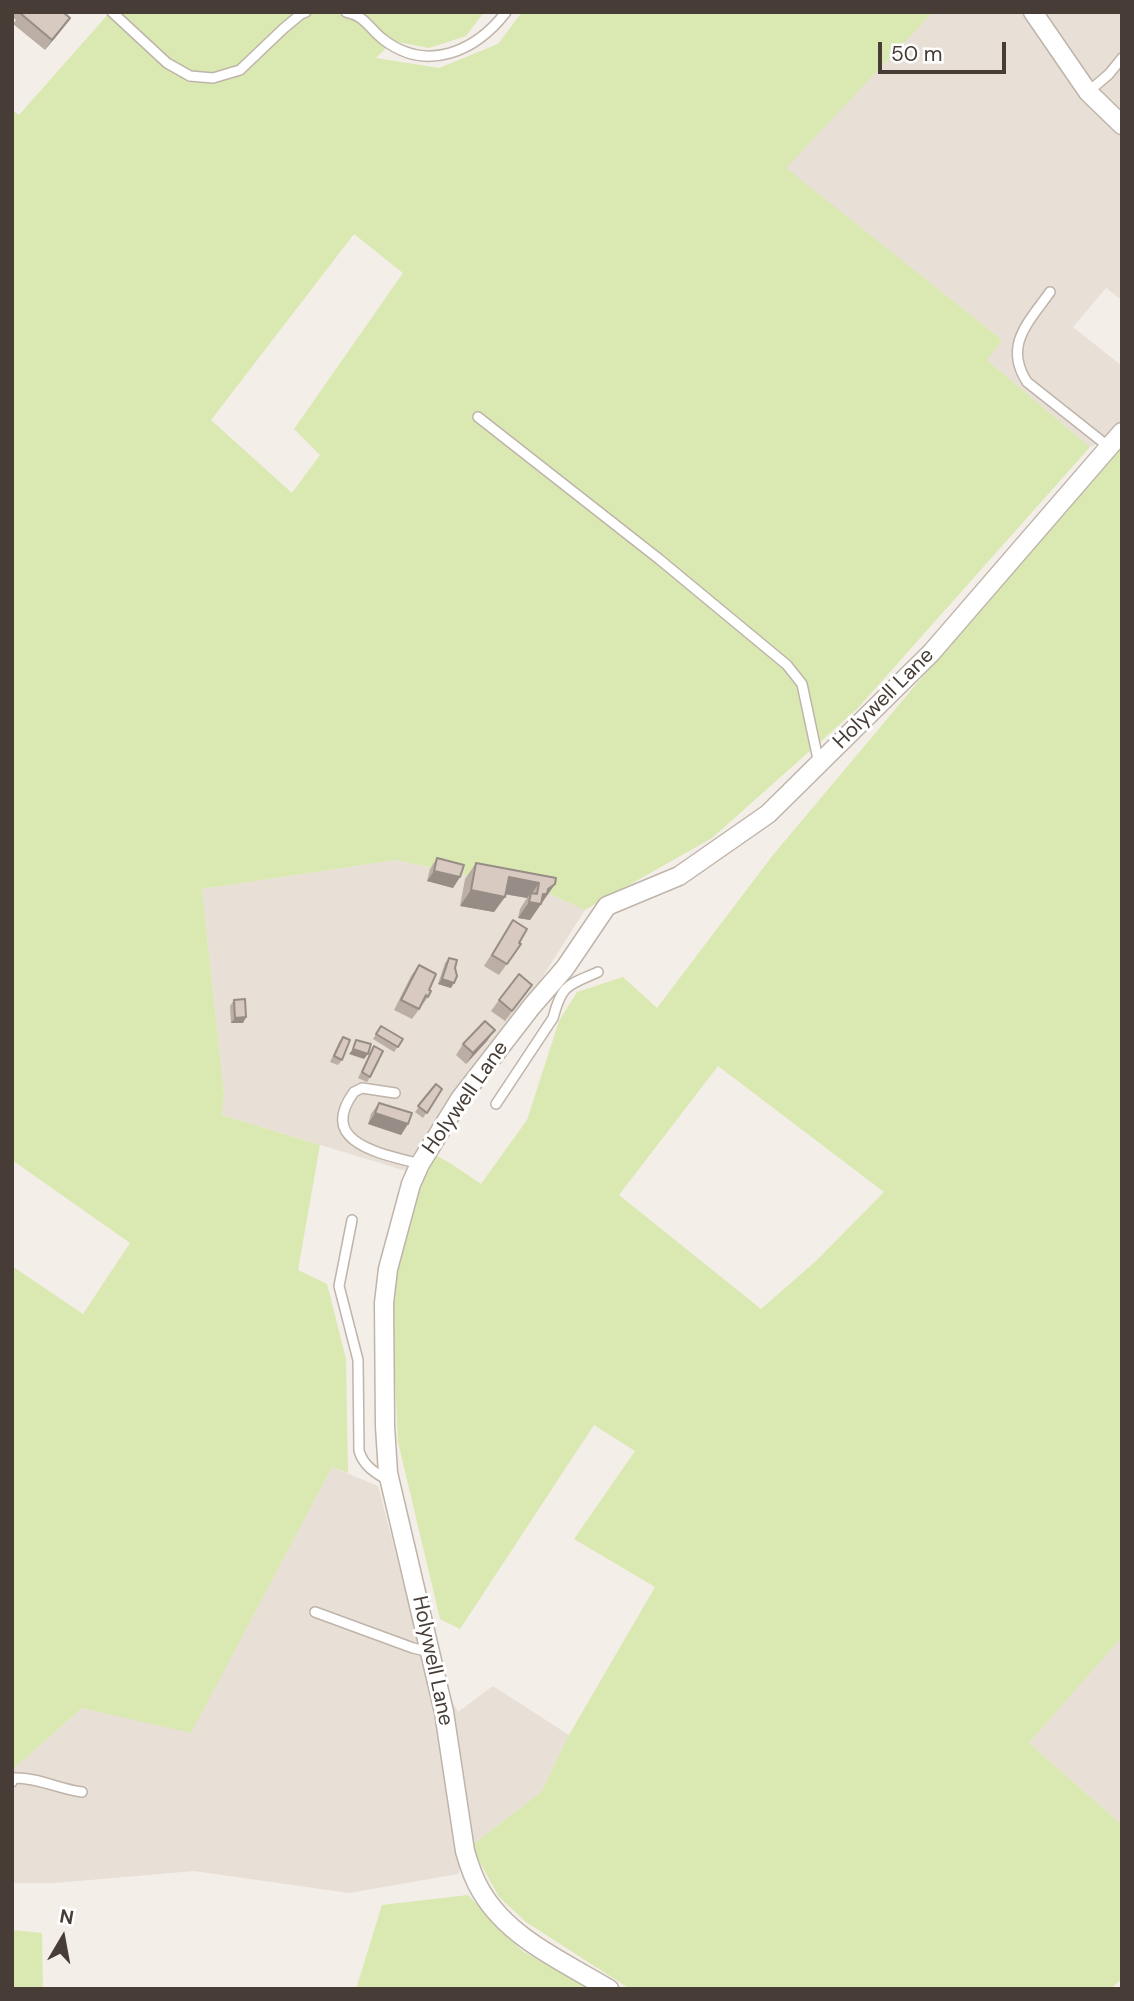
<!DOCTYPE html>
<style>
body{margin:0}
#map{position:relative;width:1134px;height:2001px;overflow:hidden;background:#f4eee8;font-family:"DM Sans",sans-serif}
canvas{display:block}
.frame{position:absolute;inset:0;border:14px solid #473d36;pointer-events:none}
.north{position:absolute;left:28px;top:1903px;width:70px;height:70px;-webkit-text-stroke:5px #fff;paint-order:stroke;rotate:10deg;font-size:19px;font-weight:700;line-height:28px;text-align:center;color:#473d36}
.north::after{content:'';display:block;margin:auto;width:24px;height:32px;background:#473d36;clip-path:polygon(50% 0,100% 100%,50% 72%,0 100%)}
.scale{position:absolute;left:878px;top:42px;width:128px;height:32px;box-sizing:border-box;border:4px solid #473d36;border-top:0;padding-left:9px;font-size:21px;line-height:24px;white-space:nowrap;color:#473d36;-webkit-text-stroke:5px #fff;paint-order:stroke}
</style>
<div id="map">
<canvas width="1134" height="2001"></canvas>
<div class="frame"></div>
<div class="north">N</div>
<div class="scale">50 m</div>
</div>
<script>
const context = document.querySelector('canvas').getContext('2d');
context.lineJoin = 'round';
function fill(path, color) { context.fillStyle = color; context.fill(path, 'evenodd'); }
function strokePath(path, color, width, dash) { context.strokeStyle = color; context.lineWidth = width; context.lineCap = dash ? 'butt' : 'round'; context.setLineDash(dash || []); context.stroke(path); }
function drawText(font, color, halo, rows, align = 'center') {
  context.font = font + ' "DM Sans",sans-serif'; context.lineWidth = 6; context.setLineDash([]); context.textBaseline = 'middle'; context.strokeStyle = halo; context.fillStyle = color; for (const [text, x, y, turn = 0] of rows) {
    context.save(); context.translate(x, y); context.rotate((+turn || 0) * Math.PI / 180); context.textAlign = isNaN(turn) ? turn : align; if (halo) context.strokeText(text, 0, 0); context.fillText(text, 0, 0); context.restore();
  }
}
fill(new Path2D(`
 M 933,12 L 1122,12 L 1122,300 L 1106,288 L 1073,327 L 1122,366 L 1122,432 L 1090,447 L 987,360 L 1002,340 L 785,168 Z
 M 396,860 L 548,893 L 585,910 L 522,1009 L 481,1057 L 406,1171 L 222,1115 L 224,1093 L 202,889 Z
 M 332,1467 L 378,1486 L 419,1641 L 458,1712 L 493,1686 L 569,1735 L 541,1792 L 471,1846 L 458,1874 L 349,1893 L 194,1871 L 55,1883 L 12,1883 L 12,1770 L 82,1708 L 191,1732 Z
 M 1119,1639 L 1122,1642 L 1122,1825 L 1029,1743 Z`), '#e8dfd6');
fill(new Path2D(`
 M 110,12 L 484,12 L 466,36 L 429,48 L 393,41 L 376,58 L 439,68 L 498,44 L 522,12 L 933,12 L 786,168 L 1002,340 L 987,360 L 1090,447 L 857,709 L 712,838 L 585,910 L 548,893 L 396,860 L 202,889 L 224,1094 L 222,1115 L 320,1145 L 298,1270 L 327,1284 L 346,1359 L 348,1473 L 332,1467 L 191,1733 L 82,1708 L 12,1770 L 12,1266 L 83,1314 L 130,1243 L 12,1160 L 12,110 L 19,115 ZM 354,234 L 403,273 L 294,429 L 320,455 L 292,493 L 211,420 Z
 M 1122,439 L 1122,1642 L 1119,1640 L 1029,1743 L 1122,1825 L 1122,1979 L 1110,1989 L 630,1989 L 526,1922 L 499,1897 L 471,1846 L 541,1792 L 569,1735 L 655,1587 L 574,1539 L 635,1451 L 594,1425 L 460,1629 L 440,1619 L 398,1442 L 391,1297 L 405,1225 L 433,1154 L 450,1163 L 481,1184 L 527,1120 L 559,1021 L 577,992 L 623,977 L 657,1008 L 773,855 ZM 718,1066 L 884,1192 L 817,1260 L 761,1309 L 619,1195 Z
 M 468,1895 L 521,1950 L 589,1989 L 356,1989 L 382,1905 Z
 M 12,1930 L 42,1933 L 43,1989 L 12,1989 Z`), '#dae8b1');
const service = new Path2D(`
 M 112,12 L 167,63 L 190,76 L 213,78 L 240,70 L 283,29 L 301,14 L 306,12
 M 346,12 C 366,16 369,29 384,40 C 428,73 476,51 506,12
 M 1088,92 L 1109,74 L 1122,58
 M 1050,292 C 1029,322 1003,345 1027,382 L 1109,447
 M 478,417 L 659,559 L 787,665 L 802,684 L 819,764
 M 395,1093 L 362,1088 L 354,1092 C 316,1144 384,1154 420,1164
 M 496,1104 L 553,1018 C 562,984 567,986 598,972
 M 352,1220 L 339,1286 L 358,1360 L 359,1451 C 364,1467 376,1473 389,1481
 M 315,1612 L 413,1648 L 430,1652
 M 12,1782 L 14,1778 C 36,1777 59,1789 82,1792`);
const minor = new Path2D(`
 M 1033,12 L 1088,92 L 1122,125
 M 609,1989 C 564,1962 508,1938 481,1891 C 473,1878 469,1865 465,1851 L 444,1712 L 388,1473 L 385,1426 L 384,1303 L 388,1269 L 411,1184 L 420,1164 L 460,1099 L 532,1006 L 565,968 L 607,906 L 679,876 L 768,814 L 931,653 L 1122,432`);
strokePath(service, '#bfb4aa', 12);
strokePath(minor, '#bfb4aa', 21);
strokePath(service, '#fff', 9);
strokePath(minor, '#fff', 18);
fill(new Path2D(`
 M 12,12 L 63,12 L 62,29 L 45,50 L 13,24 L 16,20 L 12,17 Z
 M 437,858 L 460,877 L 453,888 L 427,881 L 430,869 Z
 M 476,863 L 555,884 L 530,920 L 518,918 L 520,909 L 527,898 L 505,894 L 505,897 L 494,912 L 460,906 L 465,879 Z
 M 513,920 L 519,943 L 521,944 L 499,975 L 484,966 Z
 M 449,958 L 455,968 L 451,988 L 438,984 L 445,963 Z
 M 419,965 L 429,990 L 428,997 L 412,1019 L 394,1010 L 411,976 Z
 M 532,985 L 505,1021 L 491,1011 L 499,1000 Z
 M 234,1000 L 246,1017 L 243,1023 L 231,1023 L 230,1006 Z
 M 381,1026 L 403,1039 L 394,1052 L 373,1039 Z
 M 343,1037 L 342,1060 L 338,1065 L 330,1062 L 339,1042 Z
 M 487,1041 L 466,1064 L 456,1055 L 463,1044 Z
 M 374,1046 L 370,1077 L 367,1082 L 358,1078 Z
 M 436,1084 L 442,1089 L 423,1118 L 415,1112 Z
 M 379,1103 L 408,1124 L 401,1135 L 368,1124 L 371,1114 Z`), '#baaea5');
fill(new Path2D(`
 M 70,18 L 62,29 L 45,50 L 52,40 Z
 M 434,871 L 460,877 L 453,888 L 427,881 Z
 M 509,877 L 539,883 L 530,896 L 531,893 L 527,898 L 498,893 Z
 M 555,884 L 530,920 L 518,918 L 529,902 L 543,894 Z
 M 471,890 L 505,897 L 494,912 L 460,906 Z
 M 442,979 L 454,983 L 451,988 L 438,984 Z
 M 246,1017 L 243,1023 L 231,1023 L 235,1018 Z
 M 495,1030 L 487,1041 L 466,1064 L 473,1053 Z
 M 353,1049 L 368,1054 L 364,1059 L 349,1054 Z
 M 375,1113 L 408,1124 L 401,1135 L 368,1124 Z`), '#978d86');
const building = new Path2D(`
 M 21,12 L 63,12 L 70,18 L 52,40 L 20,13 Z
 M 437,858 L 464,865 L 460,877 L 434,871 Z
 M 476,863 L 556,878 L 555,884 L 548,889 L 547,894 L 543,894 L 541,904 L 529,902 L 531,893 L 537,894 L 539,883 L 509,877 L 505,897 L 471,890 Z
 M 513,920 L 527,929 L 519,943 L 521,944 L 507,964 L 492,955 Z
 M 449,958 L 457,960 L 455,968 L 457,976 L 454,983 L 442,979 Z
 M 419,965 L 436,974 L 429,990 L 431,991 L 428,997 L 426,995 L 419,1009 L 401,1000 Z
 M 519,974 L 532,985 L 512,1011 L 499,1000 Z
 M 245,999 L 246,1017 L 235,1018 L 234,1000 Z
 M 485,1021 L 495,1030 L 473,1053 L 463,1044 Z
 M 381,1026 L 403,1039 L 398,1047 L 376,1034 Z
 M 343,1037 L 350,1040 L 342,1060 L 334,1056 Z
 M 356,1040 L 371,1044 L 368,1054 L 353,1049 Z
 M 374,1046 L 383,1051 L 370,1077 L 362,1072 Z
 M 436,1084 L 442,1089 L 427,1113 L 418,1106 Z
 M 379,1103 L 412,1113 L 408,1124 L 375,1113 Z`);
fill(building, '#d8cac0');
strokePath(building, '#978d86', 2);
drawText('21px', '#473d36', '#fff', [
 ["Holywell Lane",884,699,-45],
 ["Holywell Lane",466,1098,-55],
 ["Holywell Lane",432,1661,78]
]);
</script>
